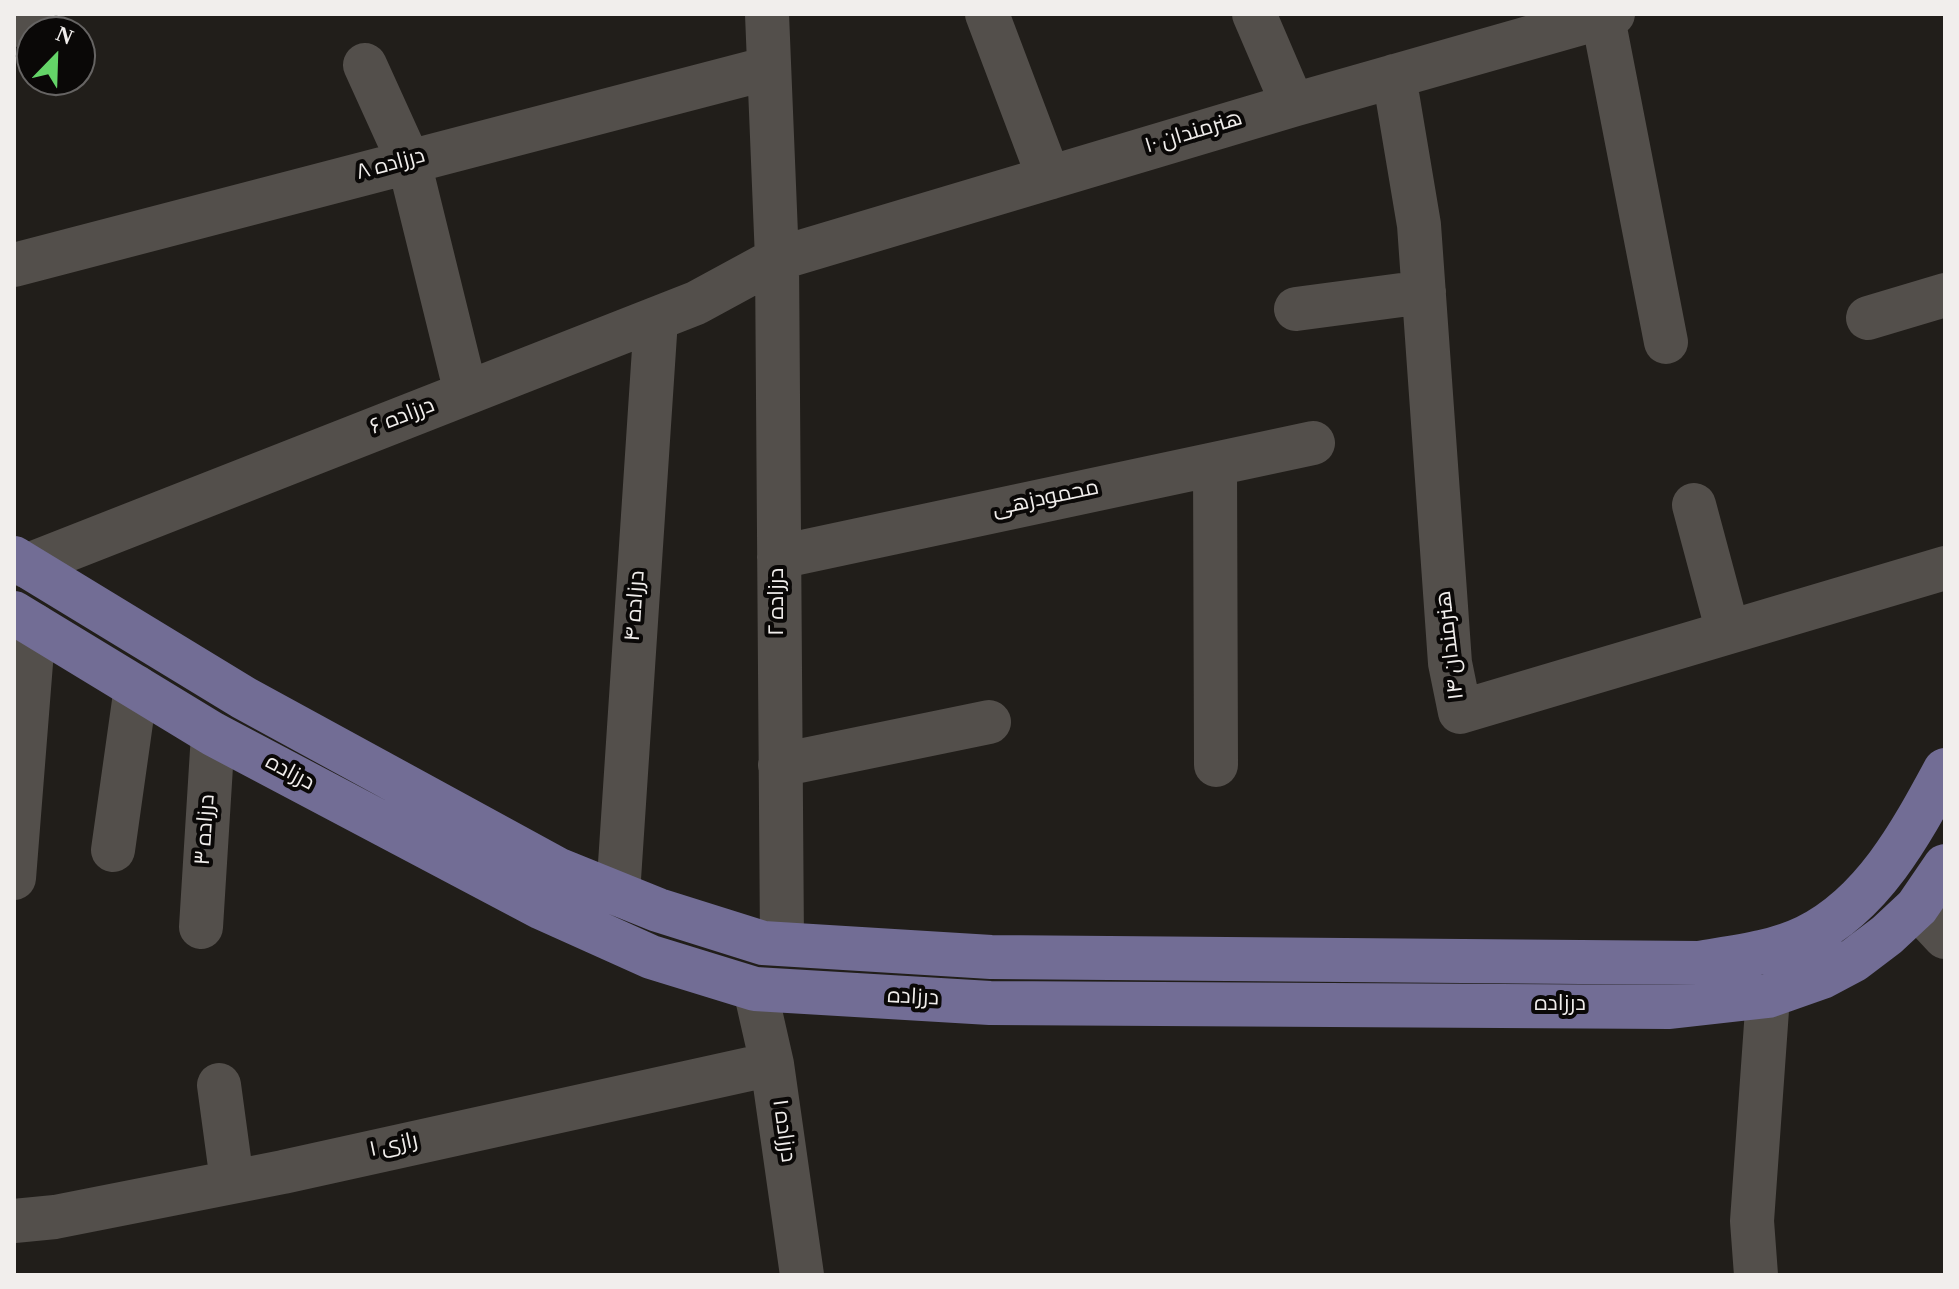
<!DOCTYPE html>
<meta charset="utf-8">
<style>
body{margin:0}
#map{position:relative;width:1959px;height:1289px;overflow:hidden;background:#211e1a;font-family:Georgia,serif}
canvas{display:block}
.frame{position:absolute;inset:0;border:16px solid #f1eeec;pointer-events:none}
.north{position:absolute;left:16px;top:16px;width:80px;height:80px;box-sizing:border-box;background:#0a0807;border:2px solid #666463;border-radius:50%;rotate:23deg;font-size:22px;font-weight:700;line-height:32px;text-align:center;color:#f1eeec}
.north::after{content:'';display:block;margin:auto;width:28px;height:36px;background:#64d468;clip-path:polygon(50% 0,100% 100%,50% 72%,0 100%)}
</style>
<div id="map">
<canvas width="1959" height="1289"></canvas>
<div class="frame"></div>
<div class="north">N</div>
</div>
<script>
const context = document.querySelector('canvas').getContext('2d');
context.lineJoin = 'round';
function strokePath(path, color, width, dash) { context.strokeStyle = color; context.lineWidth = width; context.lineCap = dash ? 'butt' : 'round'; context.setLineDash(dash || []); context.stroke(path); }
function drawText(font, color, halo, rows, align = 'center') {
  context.font = font + ' Georgia,Cairo,serif'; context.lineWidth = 8; context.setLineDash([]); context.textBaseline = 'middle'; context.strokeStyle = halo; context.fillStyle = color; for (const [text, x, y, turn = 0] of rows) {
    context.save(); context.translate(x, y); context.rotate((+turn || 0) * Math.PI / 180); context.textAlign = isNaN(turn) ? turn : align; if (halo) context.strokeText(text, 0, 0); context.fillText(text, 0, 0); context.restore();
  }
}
strokePath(new Path2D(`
 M 767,14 L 777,259 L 782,944
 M 987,14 L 1049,178
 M 1254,14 L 1293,105
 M 1603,18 L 1666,342
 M 14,25 L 36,14
 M 365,65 L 409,162 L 466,393
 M 1394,76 L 1419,225 L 1450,663 L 1460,712 L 1945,568
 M 14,265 L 769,68
 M 1296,309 L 1424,292
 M 1868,318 L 1945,295
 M 1215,464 L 1216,765
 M 1694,505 L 1728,632
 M 779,557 L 1313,443
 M 26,566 L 696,303 L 777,259 L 1293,105 L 1613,14
 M 780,765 L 989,722
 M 113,850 L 136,687
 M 14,878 L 34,625
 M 618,894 L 656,319
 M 1917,907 L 1945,937
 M 201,927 L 213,734
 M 755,989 L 772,1064 L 802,1275
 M 219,1085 L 232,1181
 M 14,1221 L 55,1217 L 283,1172 L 772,1064
 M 1756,1275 L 1752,1221 L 1768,996`), '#534f4b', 44);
strokePath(new Path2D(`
 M 14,558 L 244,698 L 559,870 L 658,910 L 763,943 L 991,957 L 1699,963 C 1734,957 1773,953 1806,937 C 1873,904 1911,833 1945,770
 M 14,613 L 213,734 L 542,908 L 651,957 L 755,989 L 990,1003 L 1670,1007 L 1768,996 L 1822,977 L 1854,960 L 1887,935 L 1917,907 L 1945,866`), '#726d95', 44);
drawText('22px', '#f1eeec', '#0a0807', [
 ["هنرمندان ۱۰",1194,134,-17],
 ["درزاده ۸",391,166,-15],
 ["درزاده ۶",403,418,-21],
 ["محمودزهی",1046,500,-12],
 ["درزاده ۲",779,602,-90],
 ["درزاده ۴",637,606,-86],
 ["هنرمندان ۱۴",1452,645,-97],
 ["درزاده",289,774,28],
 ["درزاده ۳",207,830,-86],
 ["درزاده",913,999,3],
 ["درزاده",1560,1006],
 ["درزاده ۱",782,1131,82],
 ["رازی ۱",394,1147,-12]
]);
</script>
